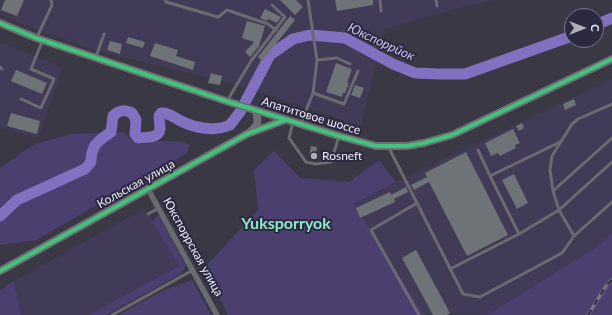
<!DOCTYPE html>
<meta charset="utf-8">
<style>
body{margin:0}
#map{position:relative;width:612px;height:315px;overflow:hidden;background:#3a3845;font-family:Lato,sans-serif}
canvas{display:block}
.north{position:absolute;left:564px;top:8px;width:40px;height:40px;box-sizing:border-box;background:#2d2940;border:1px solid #7a778b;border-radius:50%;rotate:90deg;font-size:11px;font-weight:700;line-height:16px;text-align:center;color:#eeecfb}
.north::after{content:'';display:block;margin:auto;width:14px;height:18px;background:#afadbb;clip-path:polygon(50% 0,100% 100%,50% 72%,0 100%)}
</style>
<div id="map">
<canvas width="612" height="315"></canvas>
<div class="north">С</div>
</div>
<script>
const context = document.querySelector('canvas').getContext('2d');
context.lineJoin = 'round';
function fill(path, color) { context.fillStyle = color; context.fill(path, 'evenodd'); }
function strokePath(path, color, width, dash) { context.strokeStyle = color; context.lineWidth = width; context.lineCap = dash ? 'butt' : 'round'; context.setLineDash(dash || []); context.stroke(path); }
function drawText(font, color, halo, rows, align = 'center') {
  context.font = font + ' Lato,sans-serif'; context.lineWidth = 4; context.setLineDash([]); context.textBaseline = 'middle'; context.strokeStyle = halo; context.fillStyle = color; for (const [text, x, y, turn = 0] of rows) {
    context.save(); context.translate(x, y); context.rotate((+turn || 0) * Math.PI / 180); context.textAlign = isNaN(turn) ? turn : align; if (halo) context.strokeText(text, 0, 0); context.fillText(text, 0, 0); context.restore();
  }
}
fill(new Path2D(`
 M 0,0 L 496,0 L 475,4 L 384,29 L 361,126 L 238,85 L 98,51 L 30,27 L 0,14 Z
 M 0,42 L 63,67 L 38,138 L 0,128 Z
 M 612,79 L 612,233 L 598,246 L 487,315 L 424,314 L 354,204 L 443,159 Z
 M 145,208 L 179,266 L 88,315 L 21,315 L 14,281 Z`), '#413b57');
fill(new Path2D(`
 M 123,132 L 136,144 C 155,142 172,138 190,145 L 186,154 L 36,240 L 0,245 L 0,168 L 35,144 L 71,134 Z
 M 274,151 L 300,178 L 349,182 L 379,160 L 396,182 L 354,204 L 424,314 L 427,315 L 228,315 L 205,267 L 258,210 L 254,170 Z
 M 159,215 L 186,266 L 181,274 L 106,315 L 88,315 L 179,266 L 152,221 Z
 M 612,233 L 612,315 L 487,315 L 598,246 Z
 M 192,280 L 211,315 L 118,315 L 162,291 Z
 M 14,281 L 21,315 L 0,315 L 0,290 Z`), '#4a3f6f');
strokePath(new Path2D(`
 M 596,25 L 612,18
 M 0,216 L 17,200 L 85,169 L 91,162 C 91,145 98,141 111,132 L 113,116 C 119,110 124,109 132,113 L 136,120 L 135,134 L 138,138 C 145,137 159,139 160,129 C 160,125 159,120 159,116 L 161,113 C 169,112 174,118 181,121 C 195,128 214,132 230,125 L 240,112 L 270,55 L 293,39 L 310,35 L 345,38 L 393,64 L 415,73 L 439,74 L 465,74 L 572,36`), '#8270c1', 11);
fill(new Path2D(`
 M 5,0 L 24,0 L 17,16 L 1,10 Z
 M 280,0 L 296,0 L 303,7 L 295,15 Z
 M 335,0 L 373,0 L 373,5 L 337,11 Z
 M 265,9 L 281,17 L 277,23 L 268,19 L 267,21 L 260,18 Z
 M 290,16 L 295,20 L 262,61 L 258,57 Z
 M 247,21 L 265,26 L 259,46 L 250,57 L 245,52 L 254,42 L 242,38 Z
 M 128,37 L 145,42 L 143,48 L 126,43 Z
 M 110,41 L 122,44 L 120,54 L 107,50 Z
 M 155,43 L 178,50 L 176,56 L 195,62 L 193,70 L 150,56 Z
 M 336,63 L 352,69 L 347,83 L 349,83 L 345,93 L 343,93 L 342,97 L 326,92 Z
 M 16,70 L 47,83 L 42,94 L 11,81 Z
 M 211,73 L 222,76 L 220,85 L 208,83 Z
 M 355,85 L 364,88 L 360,98 L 351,95 Z
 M 574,99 L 576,105 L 565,110 L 563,104 Z
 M 11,113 L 40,121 L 37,134 L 7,126 Z
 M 522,123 L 524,128 L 519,131 L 516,126 Z
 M 513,129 L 520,143 L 515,145 L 516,148 L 500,156 L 498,153 L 491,156 L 485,143 Z
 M 311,146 L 317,147 L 315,158 L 309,157 Z
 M 466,152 L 508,235 L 467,256 L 429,182 L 414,190 L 411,185 L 427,177 L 425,173 Z
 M 514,174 L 528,203 L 517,209 L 502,180 Z
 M 406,187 L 408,192 L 394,199 L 395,202 L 360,218 L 356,208 L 390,192 L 391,195 Z
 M 416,250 L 450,313 L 447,315 L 433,315 L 402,258 Z`), '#6d7376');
strokePath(new Path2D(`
 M 165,0 L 166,2 L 218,17 L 227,10 L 268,24 L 276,30
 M 380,0 L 381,11
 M 436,0 L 437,6
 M 37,37 L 52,5 L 51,0
 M 96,57 L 104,34
 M 317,60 L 337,58 L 350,64
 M 0,67 L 2,69
 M 313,93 L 344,104 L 358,71
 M 21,99 L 41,108 L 54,79 L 31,69 L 42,42
 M 227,101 L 251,61 L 285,17 L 272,5
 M 293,122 L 289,138 L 306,162 L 316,164 L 331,162 L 339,136
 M 301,123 L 313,93 L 317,60 L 308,0
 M 389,148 L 417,203
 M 478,150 L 490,176
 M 553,191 L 550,170 L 552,156 L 572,124 L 578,119 L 612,104
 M 148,214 L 159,208
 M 519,234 L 490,176 L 560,142
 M 574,236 L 559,210 L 612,162
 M 450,269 L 519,234 L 559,210 L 553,191 L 612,138
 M 112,315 L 193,270
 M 419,315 L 371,230 L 417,203 L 463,294 L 480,297 L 562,253 L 574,236 L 612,202`), '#6b6a70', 3);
strokePath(new Path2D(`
 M 148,189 L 217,315`), '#6b6a70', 5.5);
strokePath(new Path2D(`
 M 0,23 L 36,38 L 226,101 L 339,136 L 376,146 L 407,146 L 424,143 L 452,135 L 612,59
 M 251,131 C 259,126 258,119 256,111
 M 0,271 L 247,134 L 285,120`), '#6e6e73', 8);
const rail = new Path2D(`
 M 588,315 L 606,286 L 612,280`);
strokePath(rail, '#75747b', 3.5);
strokePath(rail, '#2d2940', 2, [6]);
strokePath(new Path2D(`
 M 0,23 L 36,38 L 226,101 L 339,136 L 376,146 L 407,146 L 424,143 L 452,135 L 612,59
 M 0,271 L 247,134 L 285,120`), '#40c37c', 4);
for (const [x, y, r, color] of [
 [314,156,4,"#afadbb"]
]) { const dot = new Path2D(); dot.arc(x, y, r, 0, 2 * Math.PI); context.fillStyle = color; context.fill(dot); strokePath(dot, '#2d2940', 1.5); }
drawText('12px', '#eeecfb', '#2d2940', [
 ["Апатитовое шоссе",311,116,17],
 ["Кольская улица",136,184,-29],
 ["Юкспоррская улица",193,247,61]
]);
drawText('12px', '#eeecfb', '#2d2940', [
 ["Rosneft",322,156]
], 'left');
drawText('italic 13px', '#c7c0ed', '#2d2940', [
 ["Юкспоррйок",381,42,25]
]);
drawText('bold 16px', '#8be9ca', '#2d2940', [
 ["Yuksporryok",286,224]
]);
</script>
